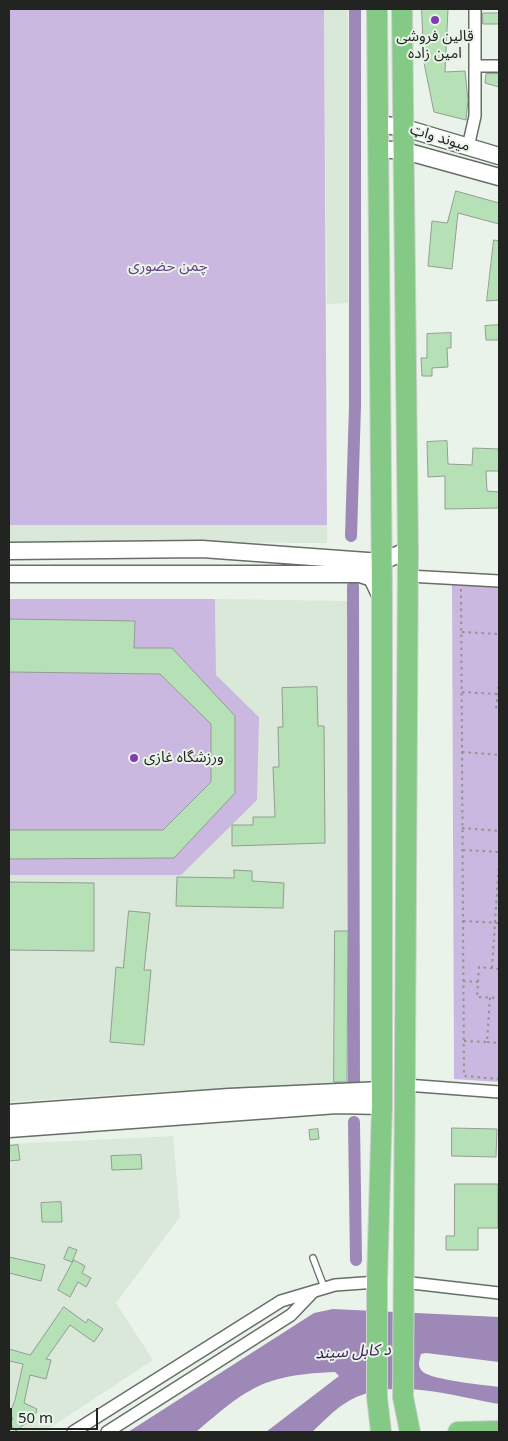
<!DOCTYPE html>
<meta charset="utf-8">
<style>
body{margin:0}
#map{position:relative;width:508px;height:1441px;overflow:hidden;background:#eaf3ea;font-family:"Noto Sans",sans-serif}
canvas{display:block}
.frame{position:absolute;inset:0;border:10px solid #212421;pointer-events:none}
.scale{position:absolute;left:10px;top:1408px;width:88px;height:22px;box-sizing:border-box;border:2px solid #212421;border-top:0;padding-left:6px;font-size:15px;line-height:18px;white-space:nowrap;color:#212421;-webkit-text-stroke:4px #eaf3ea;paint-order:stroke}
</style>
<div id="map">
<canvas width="508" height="1441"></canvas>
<div class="frame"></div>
<div class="scale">50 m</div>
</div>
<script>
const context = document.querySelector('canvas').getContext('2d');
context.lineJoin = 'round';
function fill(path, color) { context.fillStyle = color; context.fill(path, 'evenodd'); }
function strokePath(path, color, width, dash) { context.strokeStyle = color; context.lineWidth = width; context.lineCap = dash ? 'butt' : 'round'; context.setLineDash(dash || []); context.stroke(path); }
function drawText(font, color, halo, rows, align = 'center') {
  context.font = font + ' "Noto Sans","Noto Sans Arabic",sans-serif'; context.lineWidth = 4; context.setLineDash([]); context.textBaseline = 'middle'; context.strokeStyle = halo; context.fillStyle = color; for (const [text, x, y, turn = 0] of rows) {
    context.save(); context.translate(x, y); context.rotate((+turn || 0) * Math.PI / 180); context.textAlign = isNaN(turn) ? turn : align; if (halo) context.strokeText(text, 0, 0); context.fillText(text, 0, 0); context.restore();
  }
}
fill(new Path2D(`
 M 324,9 L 348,9 L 348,303 L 327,304 Z
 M 9,525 L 327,525 L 327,543 L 9,542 Z
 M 215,599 L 347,601 L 349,1085 L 154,1092 L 9,1102 L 9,875 L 181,875 L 259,717 L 216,675 Z
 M 173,1136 L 180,1217 L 116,1303 L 153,1360 L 44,1432 L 9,1432 L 9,1144 Z`), '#d9e8d9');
fill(new Path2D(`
 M 9,9 L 324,9 L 327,525 L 9,525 Z
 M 452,583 L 499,587 L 499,1082 L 454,1079 Z
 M 9,599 L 215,599 L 216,675 L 259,717 L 257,800 L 181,875 L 9,875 Z`), '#cab8e0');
fill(new Path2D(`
 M 333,1309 L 499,1317 L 499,1362 L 426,1353 L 421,1354 C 419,1361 417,1367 423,1372 C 433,1380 484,1385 499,1387 L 499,1404 C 451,1396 388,1374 344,1404 C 333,1411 322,1423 312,1432 L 266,1432 L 339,1376 L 335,1372 C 263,1375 249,1387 196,1432 L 128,1432 L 314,1313 Z`), '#9e88b7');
strokePath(new Path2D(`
 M 351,536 L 355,406 L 355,9
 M 353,586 L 354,1087
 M 354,1122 L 356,1260`), '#9e88b7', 12);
const building = new Path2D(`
 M 422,9 L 448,9 L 445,72 L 465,71 L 468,100 L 466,120 L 434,112 L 424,63 Z
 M 483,13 L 499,13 L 499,24 L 483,24 Z
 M 499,74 L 499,87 L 485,83 L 486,74 Z
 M 456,191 L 499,203 L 499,224 L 458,213 L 452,269 L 428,266 L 432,221 L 447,223 Z
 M 494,240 L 499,241 L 499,300 L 487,301 Z
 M 499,325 L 499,340 L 486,340 L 485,326 Z
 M 451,333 L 451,348 L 447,348 L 448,367 L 432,368 L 432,376 L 422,376 L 421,358 L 427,358 L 427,334 Z
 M 447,441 L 448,464 L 472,465 L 473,448 L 499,449 L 499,471 L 486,471 L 487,491 L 499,492 L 499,508 L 445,509 L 445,476 L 428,477 L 427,442 Z
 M 9,619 L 135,621 L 134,648 L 172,648 L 235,716 L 235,793 L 174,858 L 9,859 L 9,830 L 163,830 L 211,782 L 211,724 L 160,674 L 9,672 Z
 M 317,687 L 318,726 L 324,726 L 325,843 L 232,846 L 232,825 L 253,825 L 253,817 L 275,817 L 273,767 L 279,767 L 278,727 L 283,727 L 282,688 Z
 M 234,870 L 252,871 L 252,881 L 284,883 L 283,908 L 176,906 L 177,877 L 234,878 Z
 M 9,882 L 94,883 L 94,951 L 9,950 Z
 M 129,911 L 150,913 L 144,970 L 151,970 L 144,1045 L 110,1042 L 116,967 L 123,968 Z
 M 335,931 L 348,931 L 347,1082 L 334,1082 Z
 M 452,1128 L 497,1129 L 496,1157 L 452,1156 Z
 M 318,1129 L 319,1139 L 310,1140 L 309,1130 Z
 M 18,1145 L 20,1160 L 9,1161 L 9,1146 Z
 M 141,1155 L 142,1169 L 112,1170 L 111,1156 Z
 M 455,1184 L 498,1184 L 498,1228 L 478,1228 L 478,1250 L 446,1250 L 446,1236 L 454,1236 Z
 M 61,1202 L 62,1222 L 42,1222 L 41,1203 Z
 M 69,1247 L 77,1250 L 72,1262 L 64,1259 Z
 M 9,1257 L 45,1265 L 41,1281 L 9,1273 Z
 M 74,1260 L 85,1266 L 82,1273 L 91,1278 L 86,1287 L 78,1282 L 70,1297 L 58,1290 Z
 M 64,1307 L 86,1323 L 88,1319 L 103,1329 L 94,1342 L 70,1325 L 46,1359 L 51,1360 L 46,1379 L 30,1375 L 24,1403 L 37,1409 L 32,1425 L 26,1423 L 16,1431 L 10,1424 L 13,1418 L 9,1416 L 15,1400 L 23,1364 L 9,1361 L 9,1349 L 30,1355 Z`);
fill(building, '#b6e1b6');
strokePath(building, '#949c94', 1);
const lane = new Path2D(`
 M 313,1258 L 324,1287`);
const street = new Path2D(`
 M 475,66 L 499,66
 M 468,147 L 475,116 L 475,9
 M 408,576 L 499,581
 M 406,1085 L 499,1092
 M 403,1282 L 499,1293
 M 73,1432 L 281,1301 L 335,1285 L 377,1282
 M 107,1432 L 291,1315 L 313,1292`);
const secondary = new Path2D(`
 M 379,124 L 405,128 L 499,156
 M 379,149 L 405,151 L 499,177
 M 9,551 L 202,549 L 381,562 L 408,550
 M 9,574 L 360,574 L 372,578 L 381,597
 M 9,1113 L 229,1097 L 382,1090
 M 9,1129 L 337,1105 L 382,1106`);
const highway = new Path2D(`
 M 377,9 L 382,598 L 382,1106 L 377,1282 L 377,1397 L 381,1432
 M 402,9 L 408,550 L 403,1397 L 410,1432
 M 458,1432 L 499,1431`);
strokePath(lane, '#676f67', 8);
strokePath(street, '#676f67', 14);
strokePath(secondary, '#676f67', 19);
strokePath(highway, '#cecfce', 22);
strokePath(new Path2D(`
 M 461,589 L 464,1076 L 499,1079
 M 462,632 L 499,634
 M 499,680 L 496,709 L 499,710
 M 462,692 L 497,694
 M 462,752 L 499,755
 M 462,828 L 499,831
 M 463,850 L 499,852
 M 463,921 L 499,923
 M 492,968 L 499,862
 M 499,969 L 479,967 L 477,997 L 499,998
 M 463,981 L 478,982
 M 464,1041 L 487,1042 L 490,997
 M 487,1042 L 499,1043`), '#8f958f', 2, [2.5, 4]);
strokePath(lane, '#fff', 5.5);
strokePath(street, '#fff', 11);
strokePath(secondary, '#fff', 16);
strokePath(highway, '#85c987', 20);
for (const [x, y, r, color] of [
 [435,20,5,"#7e3eb3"],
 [134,758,5,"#7e3eb3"]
]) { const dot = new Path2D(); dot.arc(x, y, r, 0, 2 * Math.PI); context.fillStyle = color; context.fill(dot); strokePath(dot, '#eaf3ea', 2); }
drawText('15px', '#212421', '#eaf3ea', [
 ["قالین فروشی",435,37],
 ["امین زاده",435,54],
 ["ورزشگاه غازی",144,758,"left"]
]);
drawText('15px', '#212421', '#eaf3ea', [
 ["میوند واټ",440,138,17]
]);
drawText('15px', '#60407e', '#eaf3ea', [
 ["چمن حضوری",168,267]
]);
drawText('italic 16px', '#3c1c57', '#eaf3ea', [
 ["د کابل سيند",353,1352,-3]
]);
</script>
